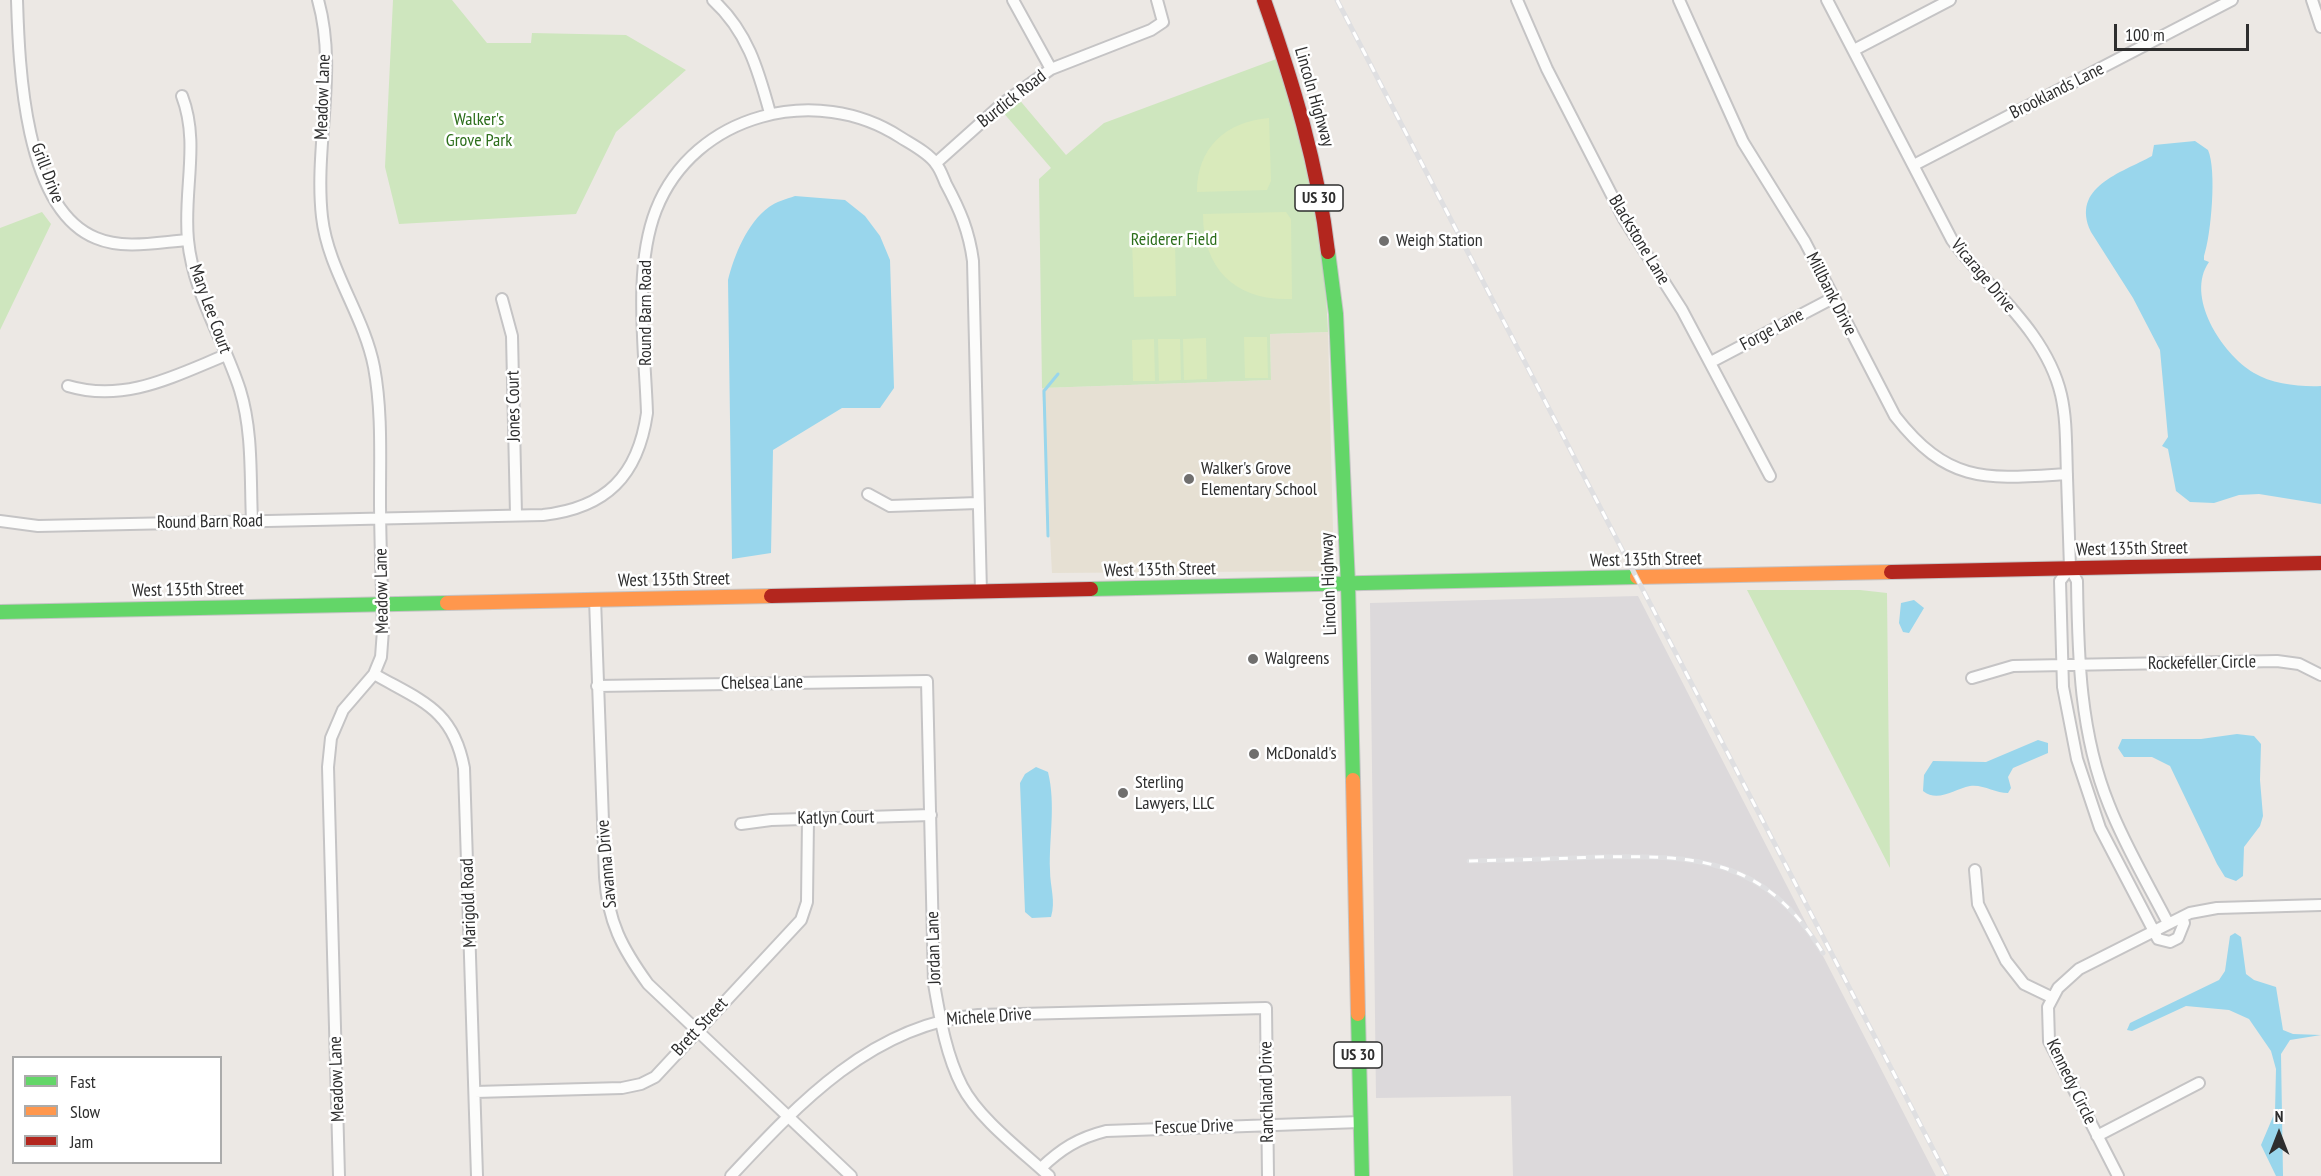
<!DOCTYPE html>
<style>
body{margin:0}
#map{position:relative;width:2321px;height:1176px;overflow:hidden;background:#ece8e4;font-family:"PT Sans Narrow",sans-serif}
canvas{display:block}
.legend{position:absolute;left:12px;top:1056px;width:210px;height:108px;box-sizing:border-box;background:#fff;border:2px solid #ababab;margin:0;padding:8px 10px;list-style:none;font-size:18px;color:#2e2e2e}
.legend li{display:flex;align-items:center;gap:12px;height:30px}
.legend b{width:30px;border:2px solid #ababab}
.north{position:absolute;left:2249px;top:1104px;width:60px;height:60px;-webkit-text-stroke:4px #fff;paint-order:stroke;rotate:0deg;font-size:16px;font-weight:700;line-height:24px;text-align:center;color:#2e2e2e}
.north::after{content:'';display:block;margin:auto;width:21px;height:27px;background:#2e2e2e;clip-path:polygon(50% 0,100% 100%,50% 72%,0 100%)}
.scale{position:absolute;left:2114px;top:24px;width:135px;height:27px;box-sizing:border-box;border:3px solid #2e2e2e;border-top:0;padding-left:8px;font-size:18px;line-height:21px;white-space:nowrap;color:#2e2e2e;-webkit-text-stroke:4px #fff;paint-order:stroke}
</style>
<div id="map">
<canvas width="2321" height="1176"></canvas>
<ul class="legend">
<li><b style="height:8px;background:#63d668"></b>Fast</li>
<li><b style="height:8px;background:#ff974d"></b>Slow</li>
<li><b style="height:8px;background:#b3261e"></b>Jam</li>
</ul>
<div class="north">N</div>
<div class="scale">100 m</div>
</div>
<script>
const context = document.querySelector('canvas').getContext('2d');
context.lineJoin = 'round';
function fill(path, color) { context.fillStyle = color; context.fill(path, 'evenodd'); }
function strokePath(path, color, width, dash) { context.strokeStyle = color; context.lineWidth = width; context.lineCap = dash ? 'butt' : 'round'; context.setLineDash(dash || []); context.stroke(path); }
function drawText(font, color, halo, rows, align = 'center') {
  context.font = font + ' "PT Sans Narrow",sans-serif'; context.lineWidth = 5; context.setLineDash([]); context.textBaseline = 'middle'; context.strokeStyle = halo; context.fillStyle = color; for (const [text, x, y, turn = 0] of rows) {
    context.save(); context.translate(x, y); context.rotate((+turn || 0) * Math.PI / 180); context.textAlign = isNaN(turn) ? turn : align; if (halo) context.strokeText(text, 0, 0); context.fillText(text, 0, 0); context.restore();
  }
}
fill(new Path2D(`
 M 1638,596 L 1936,1176 L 1513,1176 L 1511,1096 L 1376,1098 L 1370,603 Z`), '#dcd9db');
fill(new Path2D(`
 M 1328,332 L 1334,571 L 1052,573 L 1042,388 L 1271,380 L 1270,334 Z`), '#e6e0d3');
fill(new Path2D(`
 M 393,0 L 452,0 L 487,43 L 531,43 L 532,33 L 626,35 L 686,70 L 616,132 L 576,214 L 399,224 L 385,167 Z
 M 1279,58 C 1303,150 1325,237 1328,332 L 1270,334 L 1271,380 L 1042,388 L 1039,179 L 1051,168 L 1001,110 L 1017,97 L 1066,155 L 1104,123 Z
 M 42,212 L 51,224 L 0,330 L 0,228 Z
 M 1747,590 L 1860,590 L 1887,593 L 1890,868 Z`), '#cee6be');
fill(new Path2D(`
 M 1269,118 L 1271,181 L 1267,190 L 1197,192 C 1197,148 1225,122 1269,118 Z
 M 1286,212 L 1291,219 L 1292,299 C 1236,301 1203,270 1203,214 Z
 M 1175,240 L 1176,296 L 1134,297 L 1132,241 Z
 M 1244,337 L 1267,337 L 1268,378 L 1245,378 Z
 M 1206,338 L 1207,379 L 1184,380 L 1183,339 Z
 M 1154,339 L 1155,381 L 1133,381 L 1132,340 Z
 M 1158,339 L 1180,339 L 1181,380 L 1159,381 Z`), '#d9eabb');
fill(new Path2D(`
 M 2195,141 L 2208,150 C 2217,170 2211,235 2204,256 L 2204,260 L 2209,262 C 2185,296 2221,353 2254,373 C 2272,384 2300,387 2321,386 L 2321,504 L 2259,494 L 2239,495 L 2214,503 L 2190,502 L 2176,491 L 2168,449 L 2162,446 L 2168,437 L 2160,350 L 2133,298 L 2091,232 C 2070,187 2121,173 2152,156 L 2154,145 Z
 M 795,196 L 845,200 L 865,216 L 880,236 L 890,260 L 894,388 L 880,408 L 842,408 L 773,450 L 771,553 L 732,559 L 728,280 C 734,256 747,223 769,207 C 776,202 786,199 795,196 Z
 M 1914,600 L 1924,608 L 1909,633 L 1903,632 L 1899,623 L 1901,603 Z
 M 2237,734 L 2254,736 L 2261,744 L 2260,780 L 2263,816 L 2260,826 L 2244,847 L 2243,876 L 2236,881 L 2225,877 L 2217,864 L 2170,766 L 2152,757 L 2124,757 L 2118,748 L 2122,739 L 2201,739 Z
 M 2038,740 L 2048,743 L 2048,753 L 2013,768 L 2008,777 L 2011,788 L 2008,793 C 1995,793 1983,784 1970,786 C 1954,789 1938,803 1923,791 L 1924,775 L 1933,761 L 1986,762 Z
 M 1036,767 L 1048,772 C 1056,805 1049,837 1050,870 C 1050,887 1056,901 1051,917 L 1032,918 L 1025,912 L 1020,783 L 1025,774 Z
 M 2235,933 L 2241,937 L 2246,974 L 2254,980 L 2276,987 L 2283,1030 L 2293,1034 L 2321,1035 L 2290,1040 L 2281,1054 L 2283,1176 L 2276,1176 L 2261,1145 L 2275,1112 L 2276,1069 L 2271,1051 L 2249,1019 L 2229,1010 L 2186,1006 L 2132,1031 L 2127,1030 L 2130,1023 L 2219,980 L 2225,971 L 2230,936 Z`), '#99d6ec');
strokePath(new Path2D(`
 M 1048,536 L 1044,391 L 1058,374`), '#99d6ec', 3);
const street = new Path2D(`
 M 17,0 C 19,66 24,209 96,238 C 124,250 159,242 188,240
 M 318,0 C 338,70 314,146 322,217 C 328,270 364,315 374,367 C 382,410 380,454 380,498 C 380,542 382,586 383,630 L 381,657 L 374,674 L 343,710 L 331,738 L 328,767 L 339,1176
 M 713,0 C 747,31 758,69 770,113
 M 1013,0 L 1051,69
 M 1517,0 L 1547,69 L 1624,219 L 1682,310 L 1770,476
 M 1679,0 L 1743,142 L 1805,242 L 1895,416 C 1949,485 1987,479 2067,474
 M 1827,0 L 1952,240 C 1976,273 2008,300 2032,334 C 2069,386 2065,417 2067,477 C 2068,507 2069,538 2070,568 L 2077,581 C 2078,657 2080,734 2109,805 C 2125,846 2148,884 2168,923
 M 2312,0 L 2321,27
 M 1854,50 L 1950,0
 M 182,96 C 200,143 183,191 188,240 C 193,293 224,340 240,390 C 253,432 250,478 252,521
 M 936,163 L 1002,104 L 1051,69 L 1151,30 L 1163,22 L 1157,0
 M 1914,165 L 2232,0
 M 502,299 L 512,336 L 516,515
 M 1711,362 L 1833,298
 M 68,386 C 125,403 174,376 226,355
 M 868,494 L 890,506 L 978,503
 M 0,521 L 38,526 L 543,515 C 606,508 638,476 647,413 C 645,350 633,269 656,210 C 694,113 817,83 900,137 C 911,144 929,153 936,164 C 941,170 943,178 946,184 C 960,210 969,231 973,261 L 981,592
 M 2070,568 L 2060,581 L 2063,687 L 2077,759 L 2100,828 L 2158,939 L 2170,942 L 2178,938 L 2184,923 L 2182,917
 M 595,599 L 605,877 C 608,922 622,948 648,984 L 851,1176
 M 374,674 C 421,701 453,709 464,768 L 477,1176
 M 1972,678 L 2013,666 L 2277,661 L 2299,664 L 2321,675
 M 597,686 L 927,681 L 934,984 C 940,1018 946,1055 962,1086 C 979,1119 1022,1151 1049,1176
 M 741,824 L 771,820 L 931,815
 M 1975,870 L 1978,904 L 2006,961 L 2024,984 L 2051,997
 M 475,1092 L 622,1088 L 641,1084 L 655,1077 L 801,920 L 807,902 L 808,819
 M 2097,1136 L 2199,1083
 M 1041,1168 C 1061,1149 1078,1138 1106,1131 L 1360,1122
 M 731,1176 C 799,1103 873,1024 978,1015 L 1266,1008 L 1268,1176
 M 2118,1176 L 2049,1041 L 2048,1007 L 2058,988 L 2079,969 L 2190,913 L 2217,908 L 2321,905`);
const fast = new Path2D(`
 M 1328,252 L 1336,314 L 1348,584 L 1353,780
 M 1091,589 L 1637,577
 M 0,612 L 447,603
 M 1358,1014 L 1362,1176`);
const slow = new Path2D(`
 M 1637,577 L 1891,572
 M 447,603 L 771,596
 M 1353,780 L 1358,1014`);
const jam = new Path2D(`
 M 1264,0 C 1293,83 1318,165 1328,252
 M 1891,572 L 2321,563
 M 771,596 L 1091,589`);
strokePath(street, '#c5c4c5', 14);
strokePath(fast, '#c5c4c5', 16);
strokePath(slow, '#c5c4c5', 16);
strokePath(jam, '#c5c4c5', 16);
strokePath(street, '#fcfcfb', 10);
strokePath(fast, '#63d668', 14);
strokePath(slow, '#ff974d', 14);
strokePath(jam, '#b3261e', 14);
const rail = new Path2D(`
 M 1337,0 L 1947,1176
 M 1469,861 C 1512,860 1554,859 1597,857 C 1698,855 1765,858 1823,953`);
strokePath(rail, '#dfdfe1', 5);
strokePath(rail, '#fff', 3, [9]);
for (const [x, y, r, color] of [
 [1384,241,6,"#706f6e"],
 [1189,479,6,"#706f6e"],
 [1253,659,6,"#706f6e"],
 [1254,754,6,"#706f6e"],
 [1123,793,6,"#706f6e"]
]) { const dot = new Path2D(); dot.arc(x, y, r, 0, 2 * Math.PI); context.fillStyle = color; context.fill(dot); strokePath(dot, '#fff', 2); }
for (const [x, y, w] of [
 [1319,198,48],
 [1358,1055,48]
]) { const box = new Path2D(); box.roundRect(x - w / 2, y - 13, w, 26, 4.5); context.fillStyle = '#fff'; context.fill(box); strokePath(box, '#2e2e2e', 1.5); }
drawText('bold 16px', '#2e2e2e', null, [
 ["US 30",1319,198],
 ["US 30",1358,1055]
]);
drawText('18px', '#2e2e2e', '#fff', [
 ["Brooklands Lane",2057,91,-27],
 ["Meadow Lane",323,97,-88],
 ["Lincoln Highway",1314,97,74],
 ["Burdick Road",1012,99,-38],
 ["Grill Drive",47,173,69],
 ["Blackstone Lane",1639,240,59],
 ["Vicarage Drive",1983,276,50],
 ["Millbank Drive",1831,294,63],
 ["Mary Lee Court",210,309,70],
 ["Round Barn Road",646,313,-90],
 ["Forge Lane",1772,330,-28],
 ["Jones Court",514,406,-91],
 ["Round Barn Road",210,522,-1],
 ["West 135th Street",2132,549,-1],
 ["West 135th Street",1646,560,-1],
 ["West 135th Street",1160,570,-1],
 ["West 135th Street",674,580,-1],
 ["Lincoln Highway",1329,584,-92],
 ["West 135th Street",188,590,-1],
 ["Meadow Lane",382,591,-91],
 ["Rockefeller Circle",2202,663,-1],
 ["Chelsea Lane",762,683,-1],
 ["Katlyn Court",836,818,-1],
 ["Savanna Drive",607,864,-95],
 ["Marigold Road",469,903,-92],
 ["Jordan Lane",934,948,-92],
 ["Michele Drive",989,1017,-4],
 ["Brett Street",700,1027,-47],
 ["Meadow Lane",337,1079,-92],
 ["Kennedy Circle",2071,1082,64],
 ["Ranchland Drive",1267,1092,-91],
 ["Fescue Drive",1194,1127,-2]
]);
drawText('18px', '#2c6e1b', '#fff', [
 ["Walker's",479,120],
 ["Grove Park",479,141],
 ["Reiderer Field",1174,240]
]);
drawText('18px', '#2e2e2e', '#fff', [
 ["Weigh Station",1396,241],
 ["Walker's Grove",1201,469],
 ["Elementary School",1201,490],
 ["Walgreens",1265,659],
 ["McDonald's",1266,754],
 ["Sterling",1135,783],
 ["Lawyers, LLC",1135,804]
], 'left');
</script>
